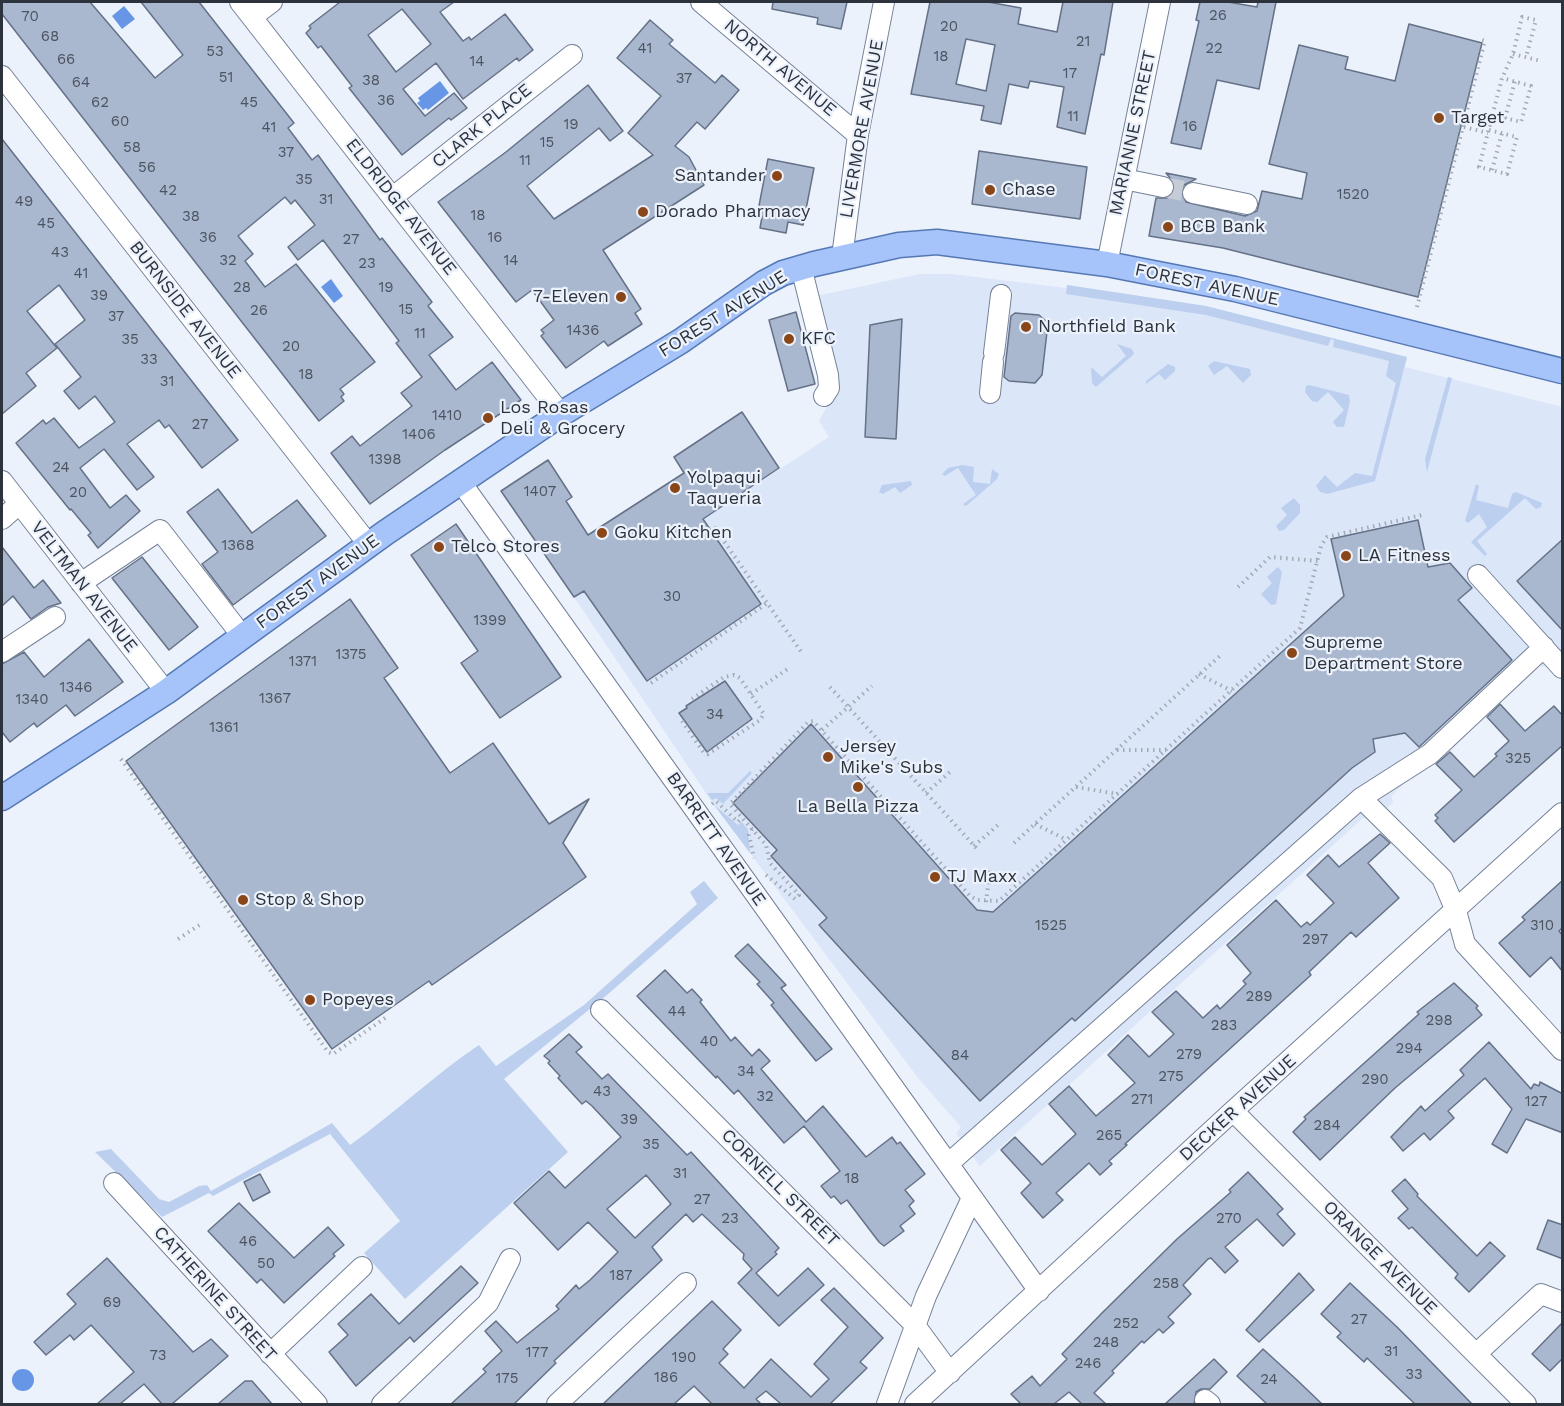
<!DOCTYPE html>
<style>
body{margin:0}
#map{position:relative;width:1564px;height:1406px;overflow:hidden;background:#ecf2fc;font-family:"Work Sans",sans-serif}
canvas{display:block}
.frame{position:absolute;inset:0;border:3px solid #2d333c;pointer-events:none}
</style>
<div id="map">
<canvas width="1564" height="1406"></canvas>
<div class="frame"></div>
</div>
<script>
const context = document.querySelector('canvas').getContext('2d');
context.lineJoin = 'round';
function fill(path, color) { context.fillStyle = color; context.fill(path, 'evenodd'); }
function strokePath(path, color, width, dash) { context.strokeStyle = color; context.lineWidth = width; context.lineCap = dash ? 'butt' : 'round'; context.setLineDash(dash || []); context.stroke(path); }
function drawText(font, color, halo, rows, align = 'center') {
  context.font = font + ' "Work Sans",sans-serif'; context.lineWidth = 4.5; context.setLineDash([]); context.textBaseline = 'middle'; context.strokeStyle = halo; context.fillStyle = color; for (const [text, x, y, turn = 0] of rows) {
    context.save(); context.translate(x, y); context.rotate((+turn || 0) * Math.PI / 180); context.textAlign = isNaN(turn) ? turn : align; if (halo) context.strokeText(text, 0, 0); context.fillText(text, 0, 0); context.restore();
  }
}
fill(new Path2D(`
 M 920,274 L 952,274 L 1066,288 L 1067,285 L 1206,306 L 1407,357 L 1405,367 L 1562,407 L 1562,539 L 1517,581 L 1562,631 L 1562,651 L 1544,667 L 1539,665 L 1410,778 L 1391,796 L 1393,803 L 1373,820 L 1363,818 L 980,1166 L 956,1133 L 961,1127 L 918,1078 L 714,805 L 574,597 L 700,515 L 711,514 L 829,437 L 819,421 L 831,399 L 816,296 Z`), '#dbe6f9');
fill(new Path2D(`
 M 1067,285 L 1206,306 L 1407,357 L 1375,481 L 1327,494 L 1320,492 L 1316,486 L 1325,475 L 1337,487 L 1355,473 L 1372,476 L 1396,383 L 1386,376 L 1389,361 L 1333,347 L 1334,340 L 1331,339 L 1328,346 L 1206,315 L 1066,294 Z
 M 1117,344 L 1132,349 L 1134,354 L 1096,387 L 1092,383 L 1091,367 L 1102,377 L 1126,356 Z
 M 1214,361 L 1250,369 L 1251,375 L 1243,383 L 1227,366 L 1214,375 L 1208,366 Z
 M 1168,364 L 1175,367 L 1175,371 L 1165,380 L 1159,374 L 1146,384 L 1146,381 Z
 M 1448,377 L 1452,378 L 1427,472 L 1425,459 Z
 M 1309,385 L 1349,395 L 1350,402 L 1344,427 L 1337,427 L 1333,422 L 1344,410 L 1328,392 L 1317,402 L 1312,401 L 1305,392 L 1306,386 Z
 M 962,465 L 974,467 L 973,482 L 990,484 L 992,469 L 999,474 L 997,479 L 966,506 L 963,504 L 976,495 L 958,468 L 945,476 L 942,474 L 948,468 Z
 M 911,481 L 912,485 L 900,493 L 895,487 L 883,494 L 879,492 L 882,485 Z
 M 1476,484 L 1479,486 L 1476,500 L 1508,508 L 1512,494 L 1516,492 L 1542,503 L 1541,507 L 1536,509 L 1525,498 L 1477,541 L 1487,554 L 1485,556 L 1471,542 L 1487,527 L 1479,514 L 1468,523 L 1465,521 Z
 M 1294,498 L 1300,505 L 1300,513 L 1284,530 L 1279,531 L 1276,526 L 1287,515 L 1281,508 Z
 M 1278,567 L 1282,572 L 1276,604 L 1271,605 L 1261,594 L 1272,583 L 1267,577 Z
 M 750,771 L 752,773 L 723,804 L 716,798 L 712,800 L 707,793 L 728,793 Z
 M 714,805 L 738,825 L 742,822 L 748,830 L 750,853 Z
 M 704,881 L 718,898 L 607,995 L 504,1079 L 568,1152 L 405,1299 L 364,1253 L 400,1221 L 330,1134 L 213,1196 L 209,1193 L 162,1217 L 95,1152 L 111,1149 L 159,1199 L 169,1202 L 199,1186 L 207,1185 L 211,1191 L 332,1123 L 350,1145 C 395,1113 434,1075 479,1045 L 496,1066 L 584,1005 L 697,904 L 690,892 Z`), '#bccfef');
fill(new Path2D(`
 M 124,6 L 135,19 L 122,29 L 112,16 Z
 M 440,81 L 449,93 L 428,110 L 426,108 L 423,110 L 417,103 L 420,101 L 418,98 Z
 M 331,279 L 343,296 L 334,303 L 321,287 Z
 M12 1380a11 11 0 1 1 22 0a11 11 0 1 1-22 0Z`), '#6896e6');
const building = new Path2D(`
 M 2,2 L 90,2 L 155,78 L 183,55 L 141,2 L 199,2 L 294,123 L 288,128 L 312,160 L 318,155 L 380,240 L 382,238 L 432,302 L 428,306 L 453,337 L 429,355 L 456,390 L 492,362 L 521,400 L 445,450 L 370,504 L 331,453 L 352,436 L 360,446 L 412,406 L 401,393 L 422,377 L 396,343 L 399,341 L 323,240 L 298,260 L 288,247 L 315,225 L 295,200 L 291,204 L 285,197 L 238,236 L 253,254 L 245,261 L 265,287 L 296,264 L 375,362 L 340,389 L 344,394 L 341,397 L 344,401 L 319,421 L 2,14 Z
 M 340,2 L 454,2 L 440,12 L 463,41 L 469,37 L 471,40 L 505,14 L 533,50 L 519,61 L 517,58 L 463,99 L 436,63 L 403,89 L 425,116 L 454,93 L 467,108 L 451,120 L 449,118 L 402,155 L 349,88 L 352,86 L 321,46 L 318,48 L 306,33 L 311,28 L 309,26 ZM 402,9 L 431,44 L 396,72 L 368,35 Z
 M 773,2 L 847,2 L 841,29 L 817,24 L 818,18 L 772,9 Z
 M 930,2 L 988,2 L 1021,8 L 1018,24 L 1057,32 L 1063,2 L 1113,2 L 1104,55 L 1101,54 L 1085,134 L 1057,127 L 1064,87 L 1030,81 L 1028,88 L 1009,84 L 1001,124 L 981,120 L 984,106 L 911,94 ZM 966,39 L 995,45 L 986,91 L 956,84 Z
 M 1200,2 L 1228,2 L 1257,7 L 1258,2 L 1276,2 L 1259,89 L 1217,80 L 1201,149 L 1171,143 L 1199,21 L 1196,20 Z
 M 650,20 L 673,40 L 669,44 L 715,83 L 722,75 L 739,90 L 705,129 L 697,122 L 675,146 L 689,157 L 704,185 L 603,250 L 641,309 L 635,313 L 642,324 L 608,346 L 604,341 L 566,368 L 541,336 L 544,333 L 541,330 L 554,320 L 532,290 L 516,302 L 438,202 L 506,152 L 588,85 L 623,131 L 610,141 L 599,128 L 527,186 L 554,219 L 653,155 L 628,133 L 661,96 L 617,58 Z
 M 1409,24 L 1482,43 L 1418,297 L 1223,248 L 1149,236 L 1156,198 L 1167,198 L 1175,190 L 1174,183 L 1166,173 L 1196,179 L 1184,185 L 1181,190 L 1186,202 L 1245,216 L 1257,211 L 1262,191 L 1302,199 L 1307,173 L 1269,164 L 1299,45 L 1348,57 L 1345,69 L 1395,81 Z
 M 2,139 L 238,440 L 202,468 L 169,425 L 165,428 L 159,420 L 127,444 L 154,477 L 137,490 L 104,449 L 80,468 L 110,508 L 126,495 L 140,511 L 98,548 L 88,535 L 91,533 L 71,509 L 70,510 L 16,443 L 43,420 L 46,424 L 54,418 L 79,448 L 115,422 L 95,396 L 79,409 L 64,391 L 81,377 L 55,344 L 85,320 L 59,285 L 27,311 L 57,348 L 26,373 L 36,386 L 2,414 Z
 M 979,151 L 1087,167 L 1080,219 L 972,204 Z
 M 768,159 L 814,168 L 803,225 L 788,222 L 786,233 L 760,228 L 762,217 L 757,216 Z
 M 796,312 L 815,384 L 788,391 L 769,320 Z
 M 1015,313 L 1039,315 L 1048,323 L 1042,375 L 1035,383 L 1009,381 L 1004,377 L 1011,316 Z
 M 902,319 L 896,439 L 865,437 L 870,325 Z
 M 742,412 L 779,468 L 703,519 L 761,604 L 647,681 L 584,591 L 574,597 L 501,491 L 548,460 L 572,497 L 566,501 L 588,535 L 684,473 L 674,457 Z
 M 218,489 L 252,533 L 297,500 L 326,536 L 233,605 L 202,564 L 218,552 L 187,512 Z
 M 1418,520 L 1428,567 L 1450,563 L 1472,588 L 1458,600 L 1512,660 L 1419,747 L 1405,733 L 1373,739 L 1375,752 L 1352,768 L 1075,1021 L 1072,1018 L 980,1101 L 819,925 L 827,918 L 771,856 L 777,850 L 733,803 L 811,724 L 977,910 L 993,912 L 1344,596 L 1331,539 Z
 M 456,524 L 561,677 L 500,718 L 461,663 L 478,651 L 411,555 Z
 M 1563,539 L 1563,631 L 1517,581 Z
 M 2,547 L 34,588 L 43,580 L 61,603 L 48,607 L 31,619 L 13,596 L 2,606 Z
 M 142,557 L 198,627 L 169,650 L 112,578 Z
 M 350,599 L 398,668 L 384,678 L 450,773 L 493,743 L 549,824 L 589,799 L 563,843 L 586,877 L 432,985 L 429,981 L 332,1049 L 126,761 Z
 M 89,639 L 123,682 L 75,716 L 66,705 L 37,727 L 34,723 L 10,742 L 2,732 L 2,664 L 24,652 L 44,677 Z
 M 725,681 L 752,719 L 707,752 L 679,713 L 687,708 L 686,706 Z
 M 1500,704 L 1525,731 L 1554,706 L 1563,716 L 1563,745 L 1454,842 L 1435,821 L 1438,818 L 1435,815 L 1462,790 L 1436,764 L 1450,752 L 1474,777 L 1497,756 L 1495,754 L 1509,741 L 1487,717 Z
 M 1380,834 L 1390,843 L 1368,863 L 1399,898 L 1356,937 L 1351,932 L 1309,972 L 1311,975 L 1125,1144 L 1127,1145 L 1109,1161 L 1112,1164 L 1100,1175 L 1089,1163 L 1056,1193 L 1063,1200 L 1043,1218 L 1021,1193 L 1031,1183 L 1001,1150 L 1015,1137 L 1042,1165 L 1076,1134 L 1049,1104 L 1069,1086 L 1096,1116 L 1135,1083 L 1108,1055 L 1128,1035 L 1149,1057 L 1174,1034 L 1152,1012 L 1176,991 L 1203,1018 L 1217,1005 L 1220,1009 L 1246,984 L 1243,981 L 1251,973 L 1227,945 L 1276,900 L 1301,927 L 1307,922 L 1310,925 L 1334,903 L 1307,875 L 1328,855 L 1339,867 Z
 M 1563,880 L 1563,927 L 1559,931 L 1563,936 L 1563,972 L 1551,957 L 1530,977 L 1499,943 L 1525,920 L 1522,917 Z
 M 748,944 L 786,985 L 781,988 L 832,1049 L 816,1061 L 771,1005 L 774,1003 L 757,984 L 760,982 L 735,956 Z
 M 665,970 L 687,993 L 692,989 L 702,1000 L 700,1002 L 731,1041 L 735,1037 L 752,1056 L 759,1049 L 770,1061 L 761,1069 L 806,1122 L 823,1106 L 866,1157 L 892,1137 L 897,1144 L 900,1142 L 925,1174 L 905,1190 L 914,1201 L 909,1206 L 915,1214 L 900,1226 L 904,1231 L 884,1246 L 879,1242 L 847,1200 L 841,1204 L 834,1196 L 831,1198 L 821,1186 L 840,1171 L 804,1126 L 784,1143 L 738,1090 L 734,1094 L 717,1076 L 716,1078 L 637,996 Z
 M 1454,983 L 1478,1006 L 1476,1008 L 1482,1015 L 1395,1088 L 1320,1160 L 1293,1132 L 1306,1119 L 1304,1117 L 1419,1014 L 1417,1012 Z
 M 569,1034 L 582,1047 L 576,1052 L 602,1079 L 608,1074 L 687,1155 L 691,1152 L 779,1248 L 775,1252 L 777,1254 L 756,1273 L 778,1296 L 808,1268 L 824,1285 L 779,1326 L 738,1283 L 752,1269 L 743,1259 L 744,1254 L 702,1214 L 693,1222 L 686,1214 L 652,1247 L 662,1260 L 554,1361 L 556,1363 L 514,1404 L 451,1404 L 486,1372 L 483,1369 L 502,1351 L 485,1331 L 496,1321 L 517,1343 L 559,1309 L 556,1306 L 576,1285 L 579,1289 L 590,1280 L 618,1252 L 588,1222 L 558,1250 L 514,1203 L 549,1171 L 565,1188 L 621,1137 L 592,1106 L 586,1101 L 582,1104 L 558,1078 L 560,1076 L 548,1063 L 550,1061 L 544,1056 ZM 646,1175 L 671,1204 L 635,1238 L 607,1209 Z
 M 1489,1042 L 1531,1089 L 1534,1084 L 1539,1086 L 1540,1082 L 1563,1094 L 1563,1133 L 1526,1119 L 1507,1153 L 1492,1144 L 1512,1109 L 1485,1078 L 1448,1111 L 1454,1118 L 1430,1140 L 1424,1133 L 1403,1151 L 1391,1137 L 1421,1106 L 1425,1111 L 1464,1075 L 1460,1070 Z
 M 1248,1172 L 1283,1209 L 1277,1214 L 1295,1234 L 1283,1246 L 1257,1219 L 1225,1247 L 1238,1261 L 1225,1273 L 1211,1258 L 1208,1259 L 1183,1285 L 1191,1294 L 1168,1317 L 1174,1323 L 1163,1333 L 1159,1329 L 1144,1343 L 1142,1341 L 1112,1371 L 1114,1373 L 1094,1393 L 1106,1404 L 1082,1404 L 1069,1392 L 1054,1404 L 1021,1404 L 1011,1394 L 1032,1376 L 1040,1386 L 1067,1359 L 1062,1354 L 1102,1313 L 1177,1239 L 1231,1192 L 1229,1190 Z
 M 260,1174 L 270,1192 L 253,1201 L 244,1182 Z
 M 1405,1179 L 1418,1194 L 1417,1196 L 1477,1256 L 1490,1242 L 1505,1256 L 1469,1292 L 1455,1278 L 1458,1274 L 1412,1227 L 1409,1229 L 1398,1218 L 1408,1209 L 1392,1191 Z
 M 239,1203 L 294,1258 L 328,1227 L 344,1245 L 333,1254 L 335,1256 L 284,1303 L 261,1279 L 257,1283 L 208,1231 Z
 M 1548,1220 L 1563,1225 L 1563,1259 L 1537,1249 Z
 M 107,1258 L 193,1352 L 211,1339 L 228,1356 L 172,1404 L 162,1404 L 144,1384 L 120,1404 L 97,1404 L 134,1372 L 91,1325 L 74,1340 L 70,1335 L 46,1355 L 34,1342 L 76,1304 L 67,1294 Z
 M 461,1266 L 478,1283 L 414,1342 L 410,1337 L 356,1386 L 329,1352 L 348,1335 L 338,1324 L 371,1294 L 399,1324 Z
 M 1299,1273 L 1314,1290 L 1259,1342 L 1246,1330 Z
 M 1350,1283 L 1397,1327 L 1472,1404 L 1415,1404 L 1367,1358 L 1364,1362 L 1337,1337 L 1341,1333 L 1321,1314 Z
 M 834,1288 L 883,1338 L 860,1362 L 867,1368 L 830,1404 L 781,1404 L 766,1391 L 756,1399 L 761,1404 L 712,1404 L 694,1386 L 674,1404 L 603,1404 L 712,1301 L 741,1330 L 723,1349 L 728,1354 L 719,1363 L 744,1388 L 771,1359 L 811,1397 L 829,1379 L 814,1364 L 848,1327 L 821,1300 Z
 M 1563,1322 L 1563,1358 L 1550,1371 L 1532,1354 Z
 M 1263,1349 L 1298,1381 L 1322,1404 L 1267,1404 L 1237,1376 Z
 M 1214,1359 L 1227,1372 L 1210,1389 L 1201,1389 L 1196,1392 L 1194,1404 L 1165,1404 Z
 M 245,1381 L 252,1381 L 272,1404 L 218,1404 Z`);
fill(building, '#aab8cf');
strokePath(building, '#647187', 1.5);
strokePath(new Path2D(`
 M 1163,187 L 1193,193`), '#c6ccd6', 20, [20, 10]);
const minor = new Path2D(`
 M 240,2 L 561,414
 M 701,2 L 858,135
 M 252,17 L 272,2
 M 2,76 L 369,545
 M 1124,179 L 1163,187
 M 1193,193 L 1247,204
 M 393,197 L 572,55
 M 842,257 L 858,135 L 884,2
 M 1107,264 L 1160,2
 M 801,267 L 828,375 L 829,388 L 824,396
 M 994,353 L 1001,295
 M 990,393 L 993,362
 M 2,481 L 166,692
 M 460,481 L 1039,1291
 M 2,519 L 19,504
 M 1478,575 L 1562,668
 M 81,583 L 160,530 L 243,637
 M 2,652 L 55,617
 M 1361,798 L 1442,878 L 1456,911 L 1465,944 L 1562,1050
 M 601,1010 L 897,1307 L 914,1324 L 950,1373
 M 1233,1111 L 1526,1404
 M 948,1164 L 1361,798 L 1430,754 L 1544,647
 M 114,1183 L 317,1404
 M 270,1354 L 362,1267
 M 1476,1354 L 1541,1294 L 1562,1302
 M 1205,1400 L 1210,1404
 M 382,1404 L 488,1303 L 510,1259
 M 557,1404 L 686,1283
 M 887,1404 L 926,1296 L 972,1198
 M 915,1404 L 1233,1111 L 1562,813`);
const major = new Path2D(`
 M 2,798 L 166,692 L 385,533 L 561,414 L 681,341 L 764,283 L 783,273 L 814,264 L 899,245 L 937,242 L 1107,264 L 1235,289 L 1562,371`);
strokePath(minor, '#758298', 22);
strokePath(major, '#5578b4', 27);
strokePath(new Path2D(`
 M 1513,54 L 1541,61
 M 1493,115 L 1521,122 L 1531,86 L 1502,78
 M 1505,118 L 1515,81
 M 1464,127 L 1488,133
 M 1489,130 L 1517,137 L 1507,174 L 1479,167 L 1502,78 L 1513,54 L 1522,17 L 1536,20 L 1526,57
 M 1492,170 L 1502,133
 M 1417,307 L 1484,44 L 1485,41 L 1479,39
 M 714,527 L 802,653
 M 1238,587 L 1270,557 L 1318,561
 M 1199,674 L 1232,691
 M 651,683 L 766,604
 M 830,687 L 979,851
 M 751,694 L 789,668
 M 682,721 L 704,753 L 708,754 L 760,720 L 764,714 L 740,678 L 734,675 L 724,677 L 692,699
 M 822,730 L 872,686
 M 1117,750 L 1166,750
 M 121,759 L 328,1052 L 333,1054 L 388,1016
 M 1076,787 L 1118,794
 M 926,793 L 950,772
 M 712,804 L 716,801 L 738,822 L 742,818
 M 1035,824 L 1067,840
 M 752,829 L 749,835 L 754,858
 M 1014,843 L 1222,654
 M 974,846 L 998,825
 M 766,875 L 795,899 L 799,895 L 770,863 L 766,845 L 730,804 L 808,722 L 813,721 L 970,896 L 977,900 L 999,901 L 1300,628 L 1321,546 L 1327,537 L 1422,515
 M 986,902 L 990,870
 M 178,939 L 201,924`), '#a4aab4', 4, [1.5, 4.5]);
strokePath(minor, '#fff', 20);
strokePath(major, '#a6c4f9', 24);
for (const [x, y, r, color] of [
 [1439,118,6,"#8a4618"],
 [777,176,6,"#8a4618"],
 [990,190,6,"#8a4618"],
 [643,212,6,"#8a4618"],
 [1168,227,6,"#8a4618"],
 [621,297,6,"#8a4618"],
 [1026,327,6,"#8a4618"],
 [789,339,6,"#8a4618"],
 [488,418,6,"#8a4618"],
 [675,488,6,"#8a4618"],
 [602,533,6,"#8a4618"],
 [439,547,6,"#8a4618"],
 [1346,556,6,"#8a4618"],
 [1292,653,6,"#8a4618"],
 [828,757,6,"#8a4618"],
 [858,787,6,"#8a4618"],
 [935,877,6,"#8a4618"],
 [243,900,6,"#8a4618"],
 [310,1000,6,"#8a4618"]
]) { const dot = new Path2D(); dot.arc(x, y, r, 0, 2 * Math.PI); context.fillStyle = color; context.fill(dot); strokePath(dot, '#ecf2fc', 2); }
drawText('15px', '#4c5461', null, [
 ["26",1218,16],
 ["70",30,17],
 ["20",949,27],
 ["68",50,37],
 ["21",1083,42],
 ["41",645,49],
 ["22",1214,49],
 ["53",215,52],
 ["18",941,57],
 ["66",66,60],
 ["14",477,62],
 ["17",1070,74],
 ["51",226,78],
 ["37",684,79],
 ["38",371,81],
 ["64",81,83],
 ["36",386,101],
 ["62",100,103],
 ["45",249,103],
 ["11",1073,117],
 ["60",120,122],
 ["19",571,125],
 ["16",1190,127],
 ["41",269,128],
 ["15",547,143],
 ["58",132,148],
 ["37",286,153],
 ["11",525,161],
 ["56",147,168],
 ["35",304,180],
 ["42",168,191],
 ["1520",1353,195],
 ["31",326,200],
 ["49",24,202],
 ["18",478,216],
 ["38",191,217],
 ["45",46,224],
 ["36",208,238],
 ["16",495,238],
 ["27",351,240],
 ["43",60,253],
 ["32",228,261],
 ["14",511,261],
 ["23",367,264],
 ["41",81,274],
 ["28",242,288],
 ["19",386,288],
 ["39",99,296],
 ["15",406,310],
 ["26",259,311],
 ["37",116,317],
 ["1436",583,331],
 ["11",420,334],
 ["35",130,340],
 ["20",291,347],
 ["33",149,360],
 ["18",306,375],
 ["31",167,382],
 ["1410",447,416],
 ["27",200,425],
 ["1406",419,435],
 ["1398",385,460],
 ["24",61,468],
 ["1407",540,492],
 ["20",78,493],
 ["1368",238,546],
 ["30",672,597],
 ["1399",490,621],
 ["1375",351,655],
 ["1371",303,662],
 ["1346",76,688],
 ["1367",275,699],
 ["1340",32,700],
 ["34",715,715],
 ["1361",224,728],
 ["325",1518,759],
 ["1525",1051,926],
 ["310",1542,926],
 ["297",1315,940],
 ["289",1259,997],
 ["44",677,1012],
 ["298",1439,1021],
 ["283",1224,1026],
 ["40",709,1042],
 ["294",1409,1049],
 ["279",1189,1055],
 ["84",960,1056],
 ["34",746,1072],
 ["275",1171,1077],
 ["290",1375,1080],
 ["43",602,1092],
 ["32",765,1097],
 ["271",1142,1100],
 ["127",1536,1102],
 ["39",629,1120],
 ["284",1327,1126],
 ["265",1109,1136],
 ["35",651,1145],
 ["31",680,1174],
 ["18",852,1179],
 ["27",702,1200],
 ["23",730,1219],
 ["270",1229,1219],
 ["46",248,1242],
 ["50",266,1264],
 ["187",621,1276],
 ["258",1166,1284],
 ["69",112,1303],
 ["27",1359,1320],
 ["252",1126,1324],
 ["248",1106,1343],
 ["31",1391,1352],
 ["177",537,1353],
 ["73",158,1356],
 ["190",684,1358],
 ["246",1088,1364],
 ["33",1414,1375],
 ["186",666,1378],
 ["175",507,1379],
 ["24",1269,1380]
]);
drawText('18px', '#2d333c', '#ecf2fc', [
 ["NORTH AVENUE",780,68,40],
 ["CLARK PLACE",482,126,-39],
 ["LIVERMORE AVENUE",862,129,-80],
 ["MARIANNE STREET",1133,133,-78],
 ["ELDRIDGE AVENUE",401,207,52],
 ["FOREST AVENUE",1207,285,12],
 ["BURNSIDE AVENUE",185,310,52],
 ["FOREST AVENUE",723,314,-32],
 ["FOREST AVENUE",318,582,-36],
 ["VELTMAN AVENUE",84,587,52],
 ["BARRETT AVENUE",716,839,55],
 ["DECKER AVENUE",1238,1108,-42],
 ["CORNELL STREET",780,1188,45],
 ["ORANGE AVENUE",1380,1258,45],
 ["CATHERINE STREET",215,1294,48]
]);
drawText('18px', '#2d333c', '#ecf2fc', [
 ["Target",1451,118],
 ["Santander",765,176,"right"],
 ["Chase",1002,190],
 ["Dorado Pharmacy",655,212],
 ["BCB Bank",1180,227],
 ["7-Eleven",609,297,"right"],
 ["Northfield Bank",1038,327],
 ["KFC",801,339],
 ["Los Rosas",500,408],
 ["Deli & Grocery",500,429],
 ["Yolpaqui",687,478],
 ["Taqueria",687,499],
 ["Goku Kitchen",614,533],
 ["Telco Stores",451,547],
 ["LA Fitness",1358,556],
 ["Supreme",1304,643],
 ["Department Store",1304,664],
 ["Jersey",840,747],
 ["Mike's Subs",840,768],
 ["La Bella Pizza",858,807,"center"],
 ["TJ Maxx",947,877],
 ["Stop & Shop",255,900],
 ["Popeyes",322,1000]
], 'left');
</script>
